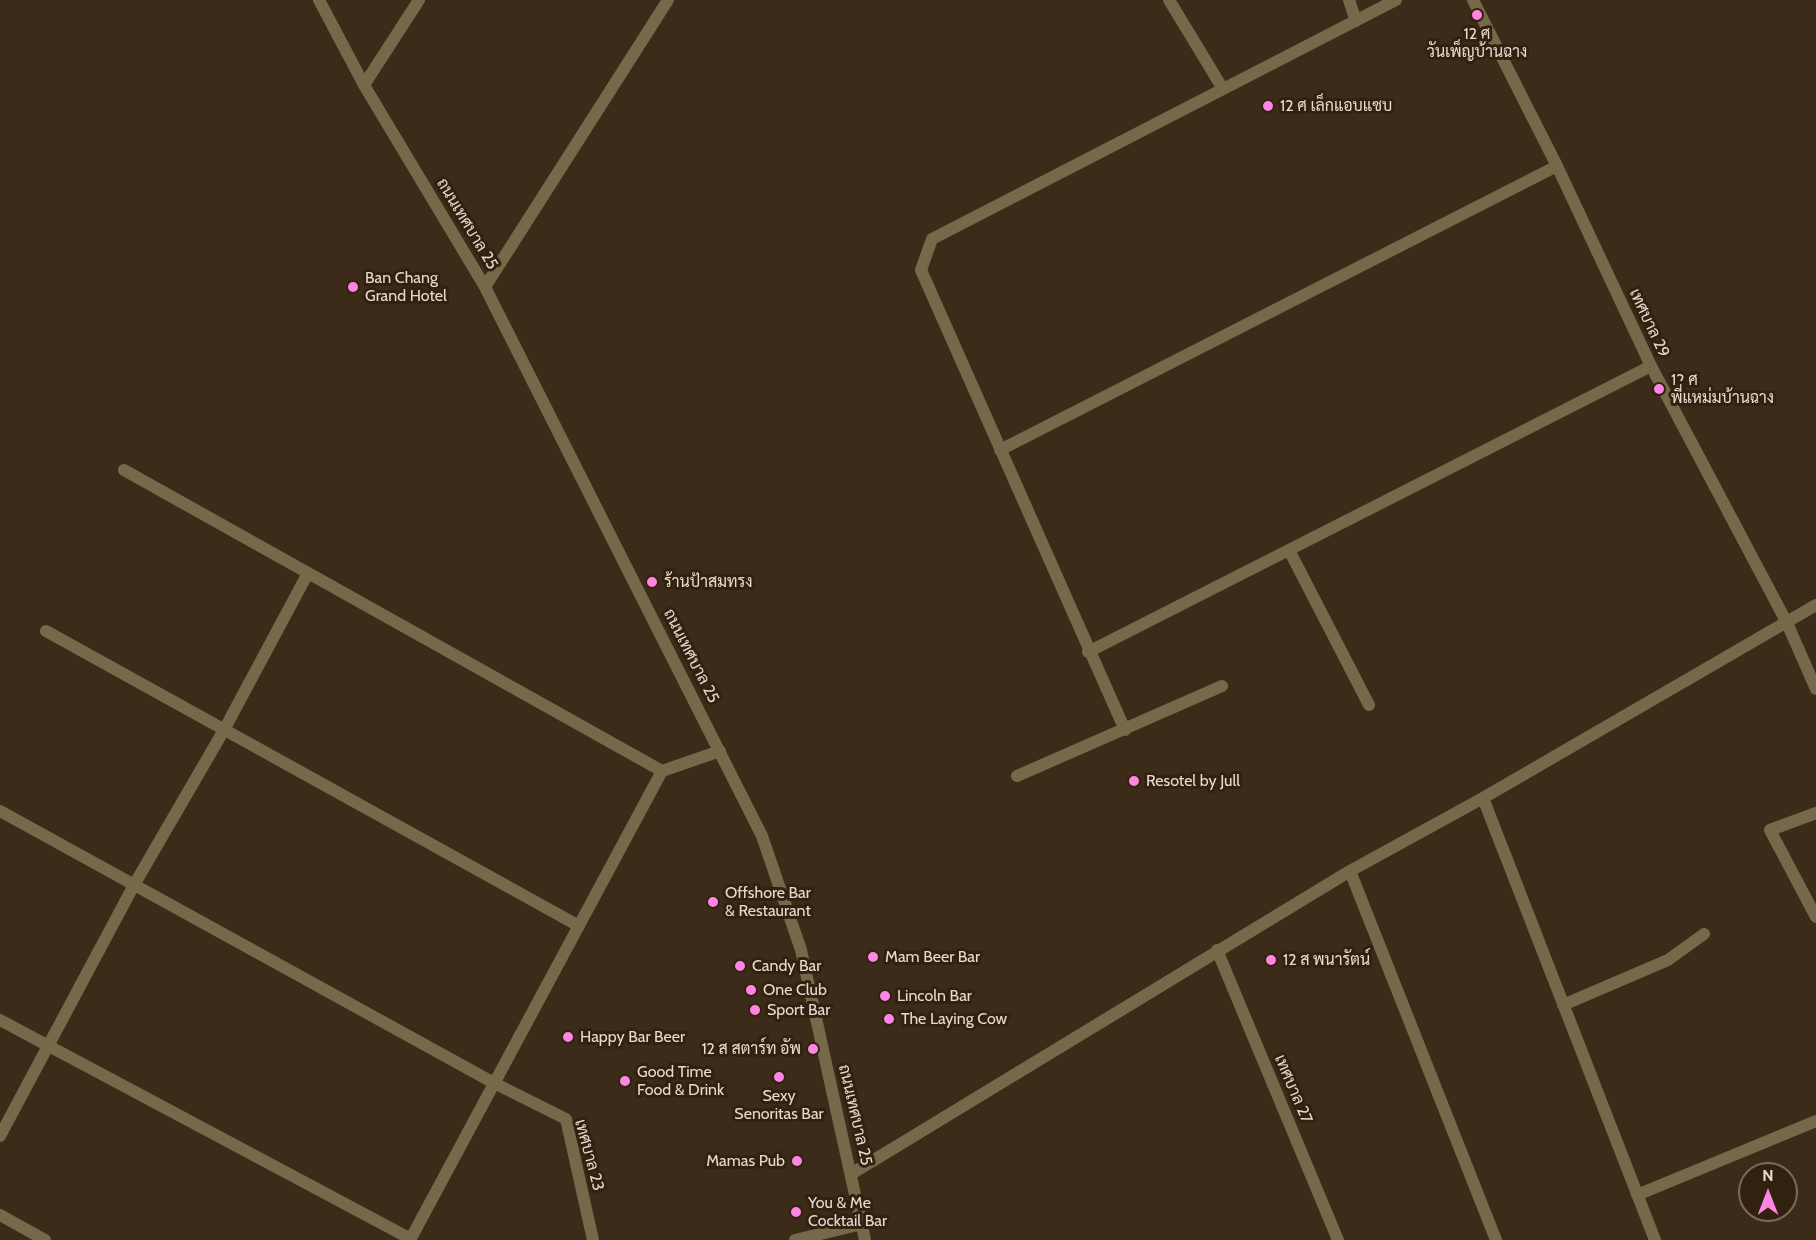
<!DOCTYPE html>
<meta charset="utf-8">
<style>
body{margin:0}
#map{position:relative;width:1816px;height:1240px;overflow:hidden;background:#3d2b1a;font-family:Cabin,sans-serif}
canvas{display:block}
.north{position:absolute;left:1738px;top:1162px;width:60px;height:60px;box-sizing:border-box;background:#332110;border:2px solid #7b6b5c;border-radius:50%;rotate:0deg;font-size:16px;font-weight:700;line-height:24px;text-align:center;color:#e6dacf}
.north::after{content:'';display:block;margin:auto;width:21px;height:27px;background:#fe86e0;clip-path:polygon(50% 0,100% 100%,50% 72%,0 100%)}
</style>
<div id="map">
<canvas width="1816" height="1240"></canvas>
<div class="north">N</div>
</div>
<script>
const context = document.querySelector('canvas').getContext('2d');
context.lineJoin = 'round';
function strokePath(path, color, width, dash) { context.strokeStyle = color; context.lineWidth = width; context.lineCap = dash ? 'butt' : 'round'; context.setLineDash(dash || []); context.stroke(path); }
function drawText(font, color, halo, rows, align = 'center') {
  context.font = font + ' Cabin,Sarabun,sans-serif'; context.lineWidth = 6; context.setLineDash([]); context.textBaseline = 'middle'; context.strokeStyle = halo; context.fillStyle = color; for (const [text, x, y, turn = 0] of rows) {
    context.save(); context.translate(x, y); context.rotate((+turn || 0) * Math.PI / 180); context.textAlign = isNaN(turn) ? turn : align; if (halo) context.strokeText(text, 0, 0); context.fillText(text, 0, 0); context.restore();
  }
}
strokePath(new Path2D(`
 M 319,0 L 364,85 L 485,287 L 762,836 L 801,950 L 865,1240
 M 1169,0 L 1223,89
 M 1349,0 L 1356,21
 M 1473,0 L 1557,166 L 1651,366 L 1787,623 L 1816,689
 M 364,85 L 419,0
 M 485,287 L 668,0
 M 1000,450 L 1557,166
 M 124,470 L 662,771
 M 1289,550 L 1369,705
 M 46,631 L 579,926
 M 1088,652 L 1651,366
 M 1125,730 L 921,270 L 932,239 L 1396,0
 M 1017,776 L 1222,686
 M 1483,798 L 1655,1240
 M 0,811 L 494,1083 L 566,1119 L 593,1240
 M 1816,813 L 1770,830 L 1816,917
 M 1350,871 L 1496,1240
 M 1217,950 L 1338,1240
 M 1563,1005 L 1668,960 L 1704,934
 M 0,1020 L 411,1239
 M 0,1136 L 134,885 L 224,730 L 308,573
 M 851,1174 L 1350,871 L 1483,798 L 1816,605
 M 1637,1195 L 1816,1121
 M 0,1215 L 45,1240
 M 410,1240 L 662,771 L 720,751
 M 795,1240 L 862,1224`), '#76694a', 12);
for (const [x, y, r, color] of [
 [1477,15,6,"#fe86e0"],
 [1268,106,6,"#fe86e0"],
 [353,287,6,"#fe86e0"],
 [1659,389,6,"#fe86e0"],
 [652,582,6,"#fe86e0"],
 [1134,781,6,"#fe86e0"],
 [713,902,6,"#fe86e0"],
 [873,957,6,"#fe86e0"],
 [1271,960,6,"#fe86e0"],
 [740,966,6,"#fe86e0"],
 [751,990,6,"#fe86e0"],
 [885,996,6,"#fe86e0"],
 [755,1010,6,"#fe86e0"],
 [889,1019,6,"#fe86e0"],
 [568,1037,6,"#fe86e0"],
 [813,1049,6,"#fe86e0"],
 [779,1077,6,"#fe86e0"],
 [625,1081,6,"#fe86e0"],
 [797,1161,6,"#fe86e0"],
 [796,1212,6,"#fe86e0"]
]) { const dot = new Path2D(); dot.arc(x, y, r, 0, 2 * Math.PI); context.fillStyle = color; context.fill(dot); strokePath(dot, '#332110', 2); }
drawText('16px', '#e6dacf', '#332110', [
 ["12 ศ",1477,34,"center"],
 ["วันเพ็ญบ้านฉาง",1477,52,"center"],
 ["12 ศ เล็กแอบแซบ",1280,106],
 ["Ban Chang",365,278],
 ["Grand Hotel",365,296],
 ["12 ศ",1671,380],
 ["พี่แหม่มบ้านฉาง",1671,398],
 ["ร้านป้าสมทรง",664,582],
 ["Resotel by Jull",1146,781],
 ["Offshore Bar",725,893],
 ["& Restaurant",725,911],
 ["Mam Beer Bar",885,957],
 ["12 ส พนารัตน์",1283,960],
 ["Candy Bar",752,966],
 ["One Club",763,990],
 ["Lincoln Bar",897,996],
 ["Sport Bar",767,1010],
 ["The Laying Cow",901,1019],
 ["Happy Bar Beer",580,1037],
 ["12 ส สตาร์ท อัพ",801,1049,"right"],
 ["Good Time",637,1072],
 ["Food & Drink",637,1090],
 ["Sexy",779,1096,"center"],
 ["Senoritas Bar",779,1114,"center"],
 ["Mamas Pub",785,1161,"right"],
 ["You & Me",808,1203],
 ["Cocktail Bar",808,1221]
], 'left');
drawText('16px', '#e6dacf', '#332110', [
 ["ถนนเทศบาล 25",467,224,59],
 ["เทศบาล 29",1649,323,65],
 ["ถนนเทศบาล 25",691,656,63],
 ["เทศบาล 27",1293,1089,67],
 ["ถนนเทศบาล 25",855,1115,77],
 ["เทศบาล 23",589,1155,75]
]);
</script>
